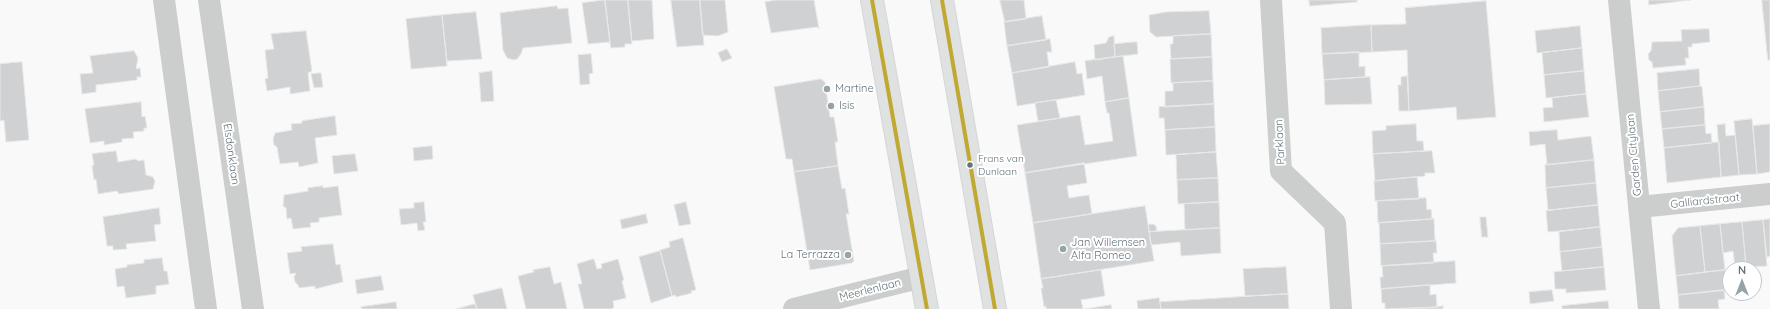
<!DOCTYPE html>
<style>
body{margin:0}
#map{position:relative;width:1770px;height:309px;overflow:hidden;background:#f9f9f9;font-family:Quicksand,sans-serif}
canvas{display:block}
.north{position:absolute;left:1722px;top:261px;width:40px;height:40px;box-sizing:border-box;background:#fff;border:1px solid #c0c7cb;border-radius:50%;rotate:0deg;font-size:11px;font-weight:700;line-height:16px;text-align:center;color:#61747c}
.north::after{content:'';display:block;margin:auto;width:14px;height:18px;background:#96a3a8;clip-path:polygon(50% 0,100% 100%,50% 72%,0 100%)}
</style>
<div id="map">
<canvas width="1770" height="309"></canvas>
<div class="north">N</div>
</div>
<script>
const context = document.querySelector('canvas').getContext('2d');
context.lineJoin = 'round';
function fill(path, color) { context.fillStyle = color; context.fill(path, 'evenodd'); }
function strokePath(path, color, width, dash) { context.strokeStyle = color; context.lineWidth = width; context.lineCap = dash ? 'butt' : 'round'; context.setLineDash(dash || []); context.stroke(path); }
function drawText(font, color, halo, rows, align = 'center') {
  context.font = font + ' Quicksand,sans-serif'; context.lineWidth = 4; context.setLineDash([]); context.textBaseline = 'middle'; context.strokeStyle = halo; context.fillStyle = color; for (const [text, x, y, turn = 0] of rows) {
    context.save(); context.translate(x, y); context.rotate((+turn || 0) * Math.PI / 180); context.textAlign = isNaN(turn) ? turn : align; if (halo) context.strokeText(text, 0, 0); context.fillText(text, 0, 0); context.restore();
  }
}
const building = new Path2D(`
 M 605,0 L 610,42 L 588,44 L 582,3 Z
 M 605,0 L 628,0 L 632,44 L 625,44 L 625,47 L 611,48 Z
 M 628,0 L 652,0 L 654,39 L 632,41 Z
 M 671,0 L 700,0 L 704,45 L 677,47 Z
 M 700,0 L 725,0 L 728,32 L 718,36 L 703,35 Z
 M 776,0 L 814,0 L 819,29 L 817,27 L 771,33 L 765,2 Z
 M 1000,0 L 1024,0 L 1026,19 L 1005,22 Z
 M 1309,0 L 1357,0 L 1357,2 L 1310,6 Z
 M 1649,0 L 1691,0 L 1649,5 Z
 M 1762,0 L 1770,0 L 1770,60 L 1768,60 Z
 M 1486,1 L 1496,117 L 1457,120 L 1456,107 L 1409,111 L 1407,50 L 1372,52 L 1371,25 L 1406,24 L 1405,8 Z
 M 557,6 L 558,9 L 568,8 L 572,43 L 523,48 L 521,54 L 517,59 L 514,60 L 507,58 L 503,50 L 500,13 Z
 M 1209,11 L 1211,34 L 1156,37 L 1150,32 L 1149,15 L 1166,12 Z
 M 476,12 L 482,59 L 447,61 L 442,15 Z
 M 442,15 L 447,66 L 411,69 L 406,19 Z
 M 1042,16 L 1046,40 L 1007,46 L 1004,22 Z
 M 1371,25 L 1372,52 L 1322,54 L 1321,28 Z
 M 1580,26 L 1582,48 L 1537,53 L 1535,31 Z
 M 1709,29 L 1710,42 L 1692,44 L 1692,47 L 1688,47 L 1689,58 L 1685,58 L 1686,65 L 1653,68 L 1652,62 L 1649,60 L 1648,54 L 1651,51 L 1652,42 L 1682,41 L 1681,30 Z
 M 306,31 L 312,71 L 308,73 L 310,91 L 290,94 L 290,87 L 267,91 L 265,79 L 268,78 L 265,50 L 274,49 L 271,34 Z
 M 1211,34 L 1212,57 L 1171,59 L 1170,44 L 1173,44 L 1173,36 Z
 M 1114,36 L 1115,57 L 1095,60 L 1094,45 L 1106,43 L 1109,37 Z
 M 1050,39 L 1052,52 L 1047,52 L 1049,67 L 1012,73 L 1007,46 Z
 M 1137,42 L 1138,54 L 1115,57 L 1114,44 Z
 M 1582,48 L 1584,71 L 1544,75 L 1542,53 Z
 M 727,49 L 732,58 L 722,62 L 718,53 Z
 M 134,51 L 138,58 L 136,69 L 140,68 L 141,77 L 137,77 L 137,80 L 96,85 L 96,92 L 82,94 L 80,74 L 93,73 L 90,56 Z
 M 1359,52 L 1359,67 L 1365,66 L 1365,77 L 1324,80 L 1322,54 Z
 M 591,54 L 593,73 L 589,74 L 590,84 L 580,85 L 578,55 Z
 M 1123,56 L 1129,98 L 1105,102 L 1102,76 L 1087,79 L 1085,61 Z
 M 1212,57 L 1213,81 L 1171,83 L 1170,59 Z
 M 22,62 L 29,140 L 6,142 L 4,120 L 0,121 L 0,64 Z
 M 1075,62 L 1077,74 L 1082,73 L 1085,95 L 1017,106 L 1012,73 Z
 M 1699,69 L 1700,86 L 1658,91 L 1657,73 Z
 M 492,71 L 494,101 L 481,102 L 479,73 Z
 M 1584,71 L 1586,94 L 1546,98 L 1544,75 Z
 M 321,73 L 323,87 L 314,88 L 311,74 Z
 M 1407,76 L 1409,111 L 1399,111 L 1398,85 L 1401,85 L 1401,77 Z
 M 1370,77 L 1372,104 L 1325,105 L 1324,80 Z
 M 821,79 L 825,82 L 830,117 L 834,117 L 838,142 L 835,142 L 838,166 L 794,172 L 792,159 L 786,159 L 774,87 Z
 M 1213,81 L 1214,104 L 1165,107 L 1165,91 L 1173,91 L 1173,83 Z
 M 1700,86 L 1702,87 L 1704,107 L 1660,112 L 1658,91 Z
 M 1586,94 L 1589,117 L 1544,122 L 1543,108 L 1553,107 L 1552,98 Z
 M 1129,98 L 1137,156 L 1025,173 L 1017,125 L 1080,115 L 1085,145 L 1113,141 L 1109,113 L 1107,113 L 1105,102 Z
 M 1056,100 L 1060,118 L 1038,121 L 1035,103 Z
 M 141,102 L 142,117 L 145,116 L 147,128 L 144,128 L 144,131 L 133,132 L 134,138 L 122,139 L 122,142 L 104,145 L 104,141 L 90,143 L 85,109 Z
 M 1214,104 L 1215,127 L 1165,130 L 1164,118 L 1159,118 L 1159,107 Z
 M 1704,107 L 1705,125 L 1662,129 L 1660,112 Z
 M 335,116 L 337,135 L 315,138 L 318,163 L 299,167 L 298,162 L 280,164 L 277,147 L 274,145 L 273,139 L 275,133 L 292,130 L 291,124 L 302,123 L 302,121 Z
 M 1752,119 L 1757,174 L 1739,175 L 1734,121 Z
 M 1416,124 L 1417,141 L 1423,141 L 1424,151 L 1373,154 L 1372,131 L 1386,130 L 1386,126 Z
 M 1725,124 L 1726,136 L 1735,135 L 1739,175 L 1721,177 L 1717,125 Z
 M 1770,124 L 1770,172 L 1757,174 L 1753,126 Z
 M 1705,125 L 1706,134 L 1711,133 L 1712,143 L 1664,148 L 1662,129 Z
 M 1215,127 L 1216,152 L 1166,155 L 1165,130 Z
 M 1557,130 L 1558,140 L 1591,136 L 1594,160 L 1547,165 L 1545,144 L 1530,146 L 1529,132 Z
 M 1719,142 L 1721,177 L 1667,183 L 1664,148 Z
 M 432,146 L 433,159 L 414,161 L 413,148 Z
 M 116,151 L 118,162 L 136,159 L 138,161 L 144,160 L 146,175 L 153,177 L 155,181 L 153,189 L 119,194 L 117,191 L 98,194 L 96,179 L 94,180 L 92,166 L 94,165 L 92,154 Z
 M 1432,151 L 1435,173 L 1425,173 L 1425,176 L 1375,181 L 1373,154 Z
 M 1216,152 L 1218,178 L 1177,180 L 1176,155 Z
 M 355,154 L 358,171 L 334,174 L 332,156 Z
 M 1594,160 L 1596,183 L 1546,188 L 1545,165 Z
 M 1084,163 L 1087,183 L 1067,186 L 1069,198 L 1089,195 L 1092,214 L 1033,223 L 1025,173 Z
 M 838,166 L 842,189 L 845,188 L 849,214 L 846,214 L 854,261 L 852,263 L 810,270 L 794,172 Z
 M 1417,177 L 1419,199 L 1375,201 L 1374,181 Z
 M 1218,178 L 1219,202 L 1178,204 L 1177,180 Z
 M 1596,183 L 1598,205 L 1548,210 L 1546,188 Z
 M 323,186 L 323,188 L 338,186 L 342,215 L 319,218 L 319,222 L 310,223 L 311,227 L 293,229 L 291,218 L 287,219 L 286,208 L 283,206 L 284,195 L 308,191 L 308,188 Z
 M 1426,198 L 1427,210 L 1431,209 L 1432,219 L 1378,223 L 1377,201 Z
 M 424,202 L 426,222 L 423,222 L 425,230 L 418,231 L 417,223 L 401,225 L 399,209 L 414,208 L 414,203 Z
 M 686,202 L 691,224 L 679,226 L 674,205 Z
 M 1219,202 L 1220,228 L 1185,230 L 1184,204 Z
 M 1598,205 L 1600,227 L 1548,232 L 1546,211 Z
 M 1145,206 L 1154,261 L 1041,279 L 1033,223 Z
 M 159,208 L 161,224 L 154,225 L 156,241 L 126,244 L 127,249 L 113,250 L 113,246 L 107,246 L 103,217 Z
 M 646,214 L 648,223 L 622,229 L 620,220 Z
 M 1480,217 L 1486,217 L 1488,237 L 1482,237 Z
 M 1434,219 L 1435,241 L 1380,244 L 1379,223 Z
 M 1770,219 L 1770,256 L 1767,257 L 1763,220 Z
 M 1763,220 L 1767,266 L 1746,267 L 1742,222 Z
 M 1742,222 L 1746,267 L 1735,268 L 1733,251 L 1723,253 L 1720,224 Z
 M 1153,224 L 1156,226 L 1157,231 L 1149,232 L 1148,225 Z
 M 1720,224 L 1725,270 L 1705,272 L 1700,226 Z
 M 1700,226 L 1705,272 L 1676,276 L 1672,236 L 1678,228 Z
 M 1600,227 L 1602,247 L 1560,252 L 1559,232 Z
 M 1220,228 L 1221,253 L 1181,256 L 1180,242 L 1151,245 L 1149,232 Z
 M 683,238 L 696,290 L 691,291 L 692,293 L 676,297 L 675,295 L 672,296 L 660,250 L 670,247 L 669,242 Z
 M 1436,241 L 1437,253 L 1433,253 L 1434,263 L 1381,266 L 1380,244 Z
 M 333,244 L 336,265 L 340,264 L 343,282 L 315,289 L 315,286 L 299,288 L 298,285 L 295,282 L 294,277 L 296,273 L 290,274 L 287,253 L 302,251 L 301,247 Z
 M 1602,247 L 1604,267 L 1562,271 L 1560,252 Z
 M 660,251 L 672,296 L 651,303 L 639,257 Z
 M 162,258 L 164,271 L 167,271 L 169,284 L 156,286 L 156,294 L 126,298 L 124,286 L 117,287 L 115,269 L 127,267 L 127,265 L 144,263 L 144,260 Z
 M 594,259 L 597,269 L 602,268 L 601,264 L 618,259 L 624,280 L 622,281 L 626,298 L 613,301 L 614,307 L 612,309 L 584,309 L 578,284 L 582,284 L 577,264 Z
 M 1455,261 L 1456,283 L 1381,289 L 1380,277 L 1383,277 L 1382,266 Z
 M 550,267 L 554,284 L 561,282 L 567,309 L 526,309 L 518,276 L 534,272 L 533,270 Z
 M 1286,267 L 1288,294 L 1245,296 L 1243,269 Z
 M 1604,267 L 1606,290 L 1566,293 L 1566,289 L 1555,289 L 1554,272 Z
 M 1101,270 L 1105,296 L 1081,300 L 1083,309 L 1046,309 L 1046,306 L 1044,307 L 1041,288 L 1043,288 L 1041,279 Z
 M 1725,270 L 1728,290 L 1678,295 L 1676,276 Z
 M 381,276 L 384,290 L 357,294 L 355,280 Z
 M 1430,285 L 1430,295 L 1436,294 L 1437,307 L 1385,309 L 1385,303 L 1382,303 L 1381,289 Z
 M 502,288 L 507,309 L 477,309 L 473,295 Z
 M 1552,290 L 1554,301 L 1530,304 L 1529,292 Z
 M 1724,290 L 1725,299 L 1718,300 L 1719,309 L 1679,309 L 1678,295 Z
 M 1288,294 L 1289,309 L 1161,309 L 1160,302 Z
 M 1159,298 L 1161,309 L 1138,309 L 1137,301 Z
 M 1608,301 L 1609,309 L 1562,309 L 1562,306 Z
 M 396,302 L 397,309 L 362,309 L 361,307 Z
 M 475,304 L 477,309 L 456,309 Z
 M 1111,305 L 1112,309 L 1085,309 Z
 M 1443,306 L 1443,309 L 1398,309 L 1437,307 Z`);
fill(building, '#cfd1d2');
strokePath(building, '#e8e8e8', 1);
const major = new Path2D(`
 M 872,0 L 927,309
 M 942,0 L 995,309`);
strokePath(major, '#d5d6d7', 24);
strokePath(new Path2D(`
 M 164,0 L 206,309
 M 209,0 L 253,309
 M 1271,0 L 1281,171 L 1335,223 L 1341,309
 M 1619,0 L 1649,309
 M 1639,207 L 1770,194
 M 794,309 L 922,277`), '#cccece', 22);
strokePath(major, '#e0e1e1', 22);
strokePath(new Path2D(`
 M 872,0 L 927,309
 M 942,0 L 995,309`), '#c0a932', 4);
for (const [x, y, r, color] of [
 [827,89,4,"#96a3a8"],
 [831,106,4,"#96a3a8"],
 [970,165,3.5,"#61747c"],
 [1063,249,4,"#96a3a8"],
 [848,255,4,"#96a3a8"]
]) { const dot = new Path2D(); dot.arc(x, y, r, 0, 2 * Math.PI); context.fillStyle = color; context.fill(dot); strokePath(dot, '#fff', 1.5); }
drawText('10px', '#61747c', '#fff', [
 ["Frans van",978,159],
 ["Dunlaan",978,172]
], 'left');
drawText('11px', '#61747c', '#fff', [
 ["Martine",835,89],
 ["Isis",839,106],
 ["Jan Willemsen",1071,243],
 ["Alfa Romeo",1071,256],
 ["La Terrazza",840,255,"right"]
], 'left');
drawText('11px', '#61747c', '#fff', [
 ["Parklaan",1280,142,-93],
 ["Elsdonklaan",231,154,82],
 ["Garden Citylaan",1634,155,-95],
 ["Galliardstraat",1705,201,-6],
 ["Meerlenlaan",870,290,-14]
]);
</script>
